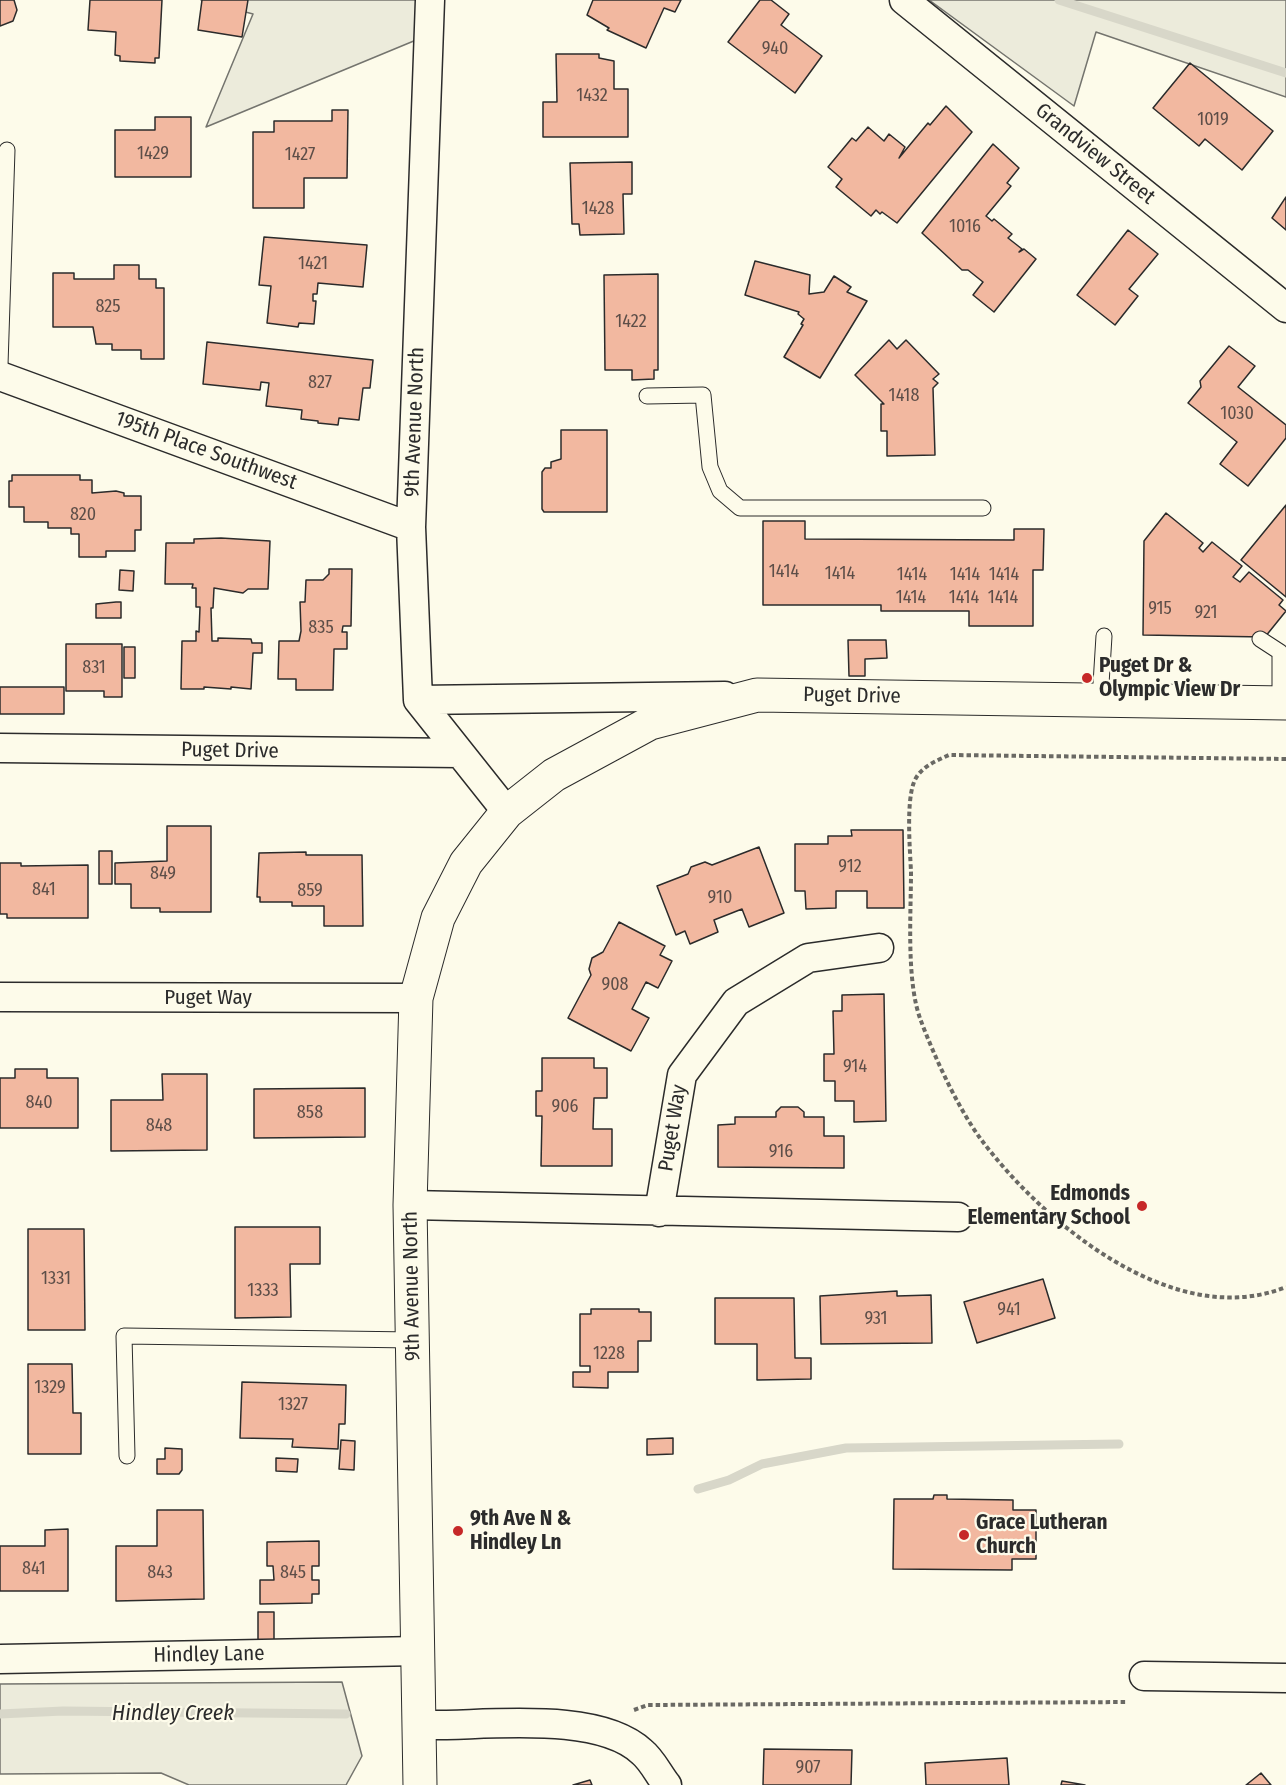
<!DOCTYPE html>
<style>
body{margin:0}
canvas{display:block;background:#fdfbea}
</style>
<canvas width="1286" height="1785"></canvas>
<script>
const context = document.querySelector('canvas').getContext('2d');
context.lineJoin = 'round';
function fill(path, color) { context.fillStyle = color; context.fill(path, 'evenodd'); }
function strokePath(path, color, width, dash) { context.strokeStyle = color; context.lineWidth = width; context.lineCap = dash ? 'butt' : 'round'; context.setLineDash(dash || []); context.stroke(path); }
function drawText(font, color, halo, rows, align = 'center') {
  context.font = font + ' "Fira Sans Condensed",sans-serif'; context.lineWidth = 4.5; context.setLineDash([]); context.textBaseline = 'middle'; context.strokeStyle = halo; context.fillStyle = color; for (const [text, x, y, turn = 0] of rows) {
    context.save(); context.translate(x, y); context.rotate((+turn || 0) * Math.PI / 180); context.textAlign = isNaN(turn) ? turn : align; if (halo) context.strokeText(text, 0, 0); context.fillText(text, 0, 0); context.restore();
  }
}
const green = new Path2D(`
 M 201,0 L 422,0 L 421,38 L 206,127 L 253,14 Z
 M 929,0 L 1286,0 L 1286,97 L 1096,32 L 1074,106 Z
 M 342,1682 L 362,1756 L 346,1785 L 189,1785 L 161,1773 L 0,1774 L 0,1684 Z`);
fill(green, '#ecebdb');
strokePath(green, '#74746e', 1.5);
strokePath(new Path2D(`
 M 1059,0 L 1286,73
 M 698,1489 L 729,1480 L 762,1464 L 846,1448 L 1119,1444
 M 0,1714 L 63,1711 L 346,1714`), '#d8d7c9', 9);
const building = new Path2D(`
 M 0,0 L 14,0 L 17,10 L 13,21 L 0,26 Z
 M 90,0 L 162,0 L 159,58 L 155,58 L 155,63 L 120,61 L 120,56 L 115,55 L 116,32 L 88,30 Z
 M 202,0 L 248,0 L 242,37 L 198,30 Z
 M 593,0 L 681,0 L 675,12 L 664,8 L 646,48 L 607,30 L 609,28 L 587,15 Z
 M 760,0 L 771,0 L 789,14 L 781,25 L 822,56 L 795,93 L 728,42 Z
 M 556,54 L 599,54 L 599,58 L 614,61 L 614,89 L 628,89 L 628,137 L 543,137 L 543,102 L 557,102 Z
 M 1190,63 L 1273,131 L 1242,170 L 1205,139 L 1199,146 L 1153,108 Z
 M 946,106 L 972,132 L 897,223 L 882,212 L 880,214 L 876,210 L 871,216 L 836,187 L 842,179 L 828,167 L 852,138 L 856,141 L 868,127 L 884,141 L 889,134 L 905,147 L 899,158 L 928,123 L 930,125 Z
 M 332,110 L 348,110 L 347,178 L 304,178 L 304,208 L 253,208 L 253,132 L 274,132 L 274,121 L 332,121 Z
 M 155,117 L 191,117 L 191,177 L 115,177 L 115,130 L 155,130 Z
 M 993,144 L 1019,168 L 1007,183 L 1011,186 L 986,216 L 992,221 L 994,219 L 1012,234 L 1008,238 L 1022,249 L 1019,252 L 1024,249 L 1036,259 L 994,312 L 973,295 L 983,282 L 968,270 L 962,270 L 922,233 Z
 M 632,162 L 632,194 L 623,194 L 624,234 L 580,235 L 579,224 L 572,224 L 570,163 Z
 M 1286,197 L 1286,230 L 1272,218 Z
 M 1128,230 L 1158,254 L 1129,289 L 1138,296 L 1115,325 L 1077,295 Z
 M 264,237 L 367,245 L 363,287 L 318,283 L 317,294 L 313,294 L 313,301 L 316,301 L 314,324 L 299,323 L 298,327 L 267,323 L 271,286 L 259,285 Z
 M 755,261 L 810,275 L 809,294 L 824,292 L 834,276 L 851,287 L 847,292 L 867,301 L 820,378 L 784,357 L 803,325 L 801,324 L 804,319 L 798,314 L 799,312 L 745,295 Z
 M 114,265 L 139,265 L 139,279 L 156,279 L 156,288 L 164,288 L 164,359 L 141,359 L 141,350 L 112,350 L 112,344 L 96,344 L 93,327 L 53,327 L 53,273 L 74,273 L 74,279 L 114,279 Z
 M 658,274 L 658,370 L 654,370 L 654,379 L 632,380 L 632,370 L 605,370 L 604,275 Z
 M 889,340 L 897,349 L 906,340 L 939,374 L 933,379 L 938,383 L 933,388 L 935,455 L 887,456 L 887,431 L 881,431 L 881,404 L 884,404 L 855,375 Z
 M 207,342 L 373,360 L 370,388 L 363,388 L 359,420 L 339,418 L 338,425 L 318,423 L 318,421 L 301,419 L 302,410 L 266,406 L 269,383 L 261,382 L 260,390 L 203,384 Z
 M 1229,346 L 1255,366 L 1238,387 L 1286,425 L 1286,438 L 1248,486 L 1220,464 L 1237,442 L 1188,403 L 1201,387 L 1200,381 Z
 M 561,430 L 607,430 L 607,512 L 544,512 L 542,509 L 542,472 L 545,468 L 551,468 L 551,462 L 561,459 Z
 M 12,475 L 80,475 L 80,480 L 92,480 L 92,493 L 116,491 L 124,493 L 124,496 L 141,496 L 141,530 L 135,530 L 135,551 L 106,551 L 106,557 L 79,557 L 79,534 L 71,534 L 71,528 L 48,528 L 48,522 L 24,522 L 24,507 L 9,507 L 9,481 L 12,481 Z
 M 1286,505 L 1286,597 L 1241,560 Z
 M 1166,513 L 1203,543 L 1199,548 L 1203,552 L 1212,542 L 1242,566 L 1233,577 L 1240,582 L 1249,572 L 1283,600 L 1279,605 L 1286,611 L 1265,637 L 1143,635 L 1144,541 Z
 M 763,521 L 805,521 L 805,539 L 1014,540 L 1014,529 L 1044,529 L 1043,570 L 1033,570 L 1033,626 L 969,626 L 969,611 L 881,611 L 881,605 L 763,605 Z
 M 221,538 L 270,541 L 268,589 L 248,589 L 243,593 L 214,588 L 213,608 L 211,608 L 212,641 L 218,641 L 218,638 L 251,639 L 252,643 L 262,643 L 262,653 L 253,653 L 251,689 L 231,687 L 231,689 L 204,687 L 204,689 L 181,689 L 182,641 L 196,641 L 196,631 L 199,632 L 200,607 L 196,607 L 196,588 L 192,588 L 193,584 L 165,584 L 166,543 L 194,543 L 194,539 Z
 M 329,569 L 352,569 L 351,626 L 343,626 L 342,632 L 347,632 L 347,649 L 334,649 L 333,690 L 296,690 L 296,679 L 278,679 L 279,641 L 299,641 L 301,631 L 300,602 L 305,602 L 306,580 L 323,580 L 329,574 Z
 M 120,570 L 134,571 L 133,591 L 119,590 Z
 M 116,602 L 121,602 L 121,618 L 96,618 L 96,604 Z
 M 848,640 L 886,640 L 887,658 L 865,659 L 865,676 L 849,676 Z
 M 66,644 L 122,644 L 122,697 L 104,697 L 104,691 L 66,691 Z
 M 124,647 L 135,647 L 135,678 L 124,678 Z
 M 0,687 L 64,687 L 64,714 L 0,714 Z
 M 167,826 L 211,826 L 211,912 L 160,912 L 160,908 L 131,908 L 131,884 L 115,884 L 115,863 L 167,861 Z
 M 851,830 L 903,830 L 904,908 L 867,908 L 867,891 L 836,891 L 836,908 L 806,909 L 805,891 L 795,891 L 795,844 L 828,844 L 828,836 L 852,836 Z
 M 759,847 L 784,913 L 749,927 L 742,909 L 714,920 L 718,932 L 690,944 L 685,931 L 676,935 L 657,886 L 688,874 L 691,867 L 705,862 L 712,865 Z
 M 99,851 L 112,851 L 112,884 L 99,884 Z
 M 306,852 L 306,855 L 362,855 L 363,926 L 324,926 L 324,906 L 292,906 L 292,902 L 260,902 L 260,897 L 257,897 L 259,853 Z
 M 0,863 L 21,863 L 21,866 L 88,865 L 88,918 L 7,918 L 7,914 L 0,914 Z
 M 619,922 L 665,946 L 660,955 L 672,961 L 658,988 L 646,982 L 632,1009 L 649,1018 L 631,1051 L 568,1018 L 591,975 L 589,969 L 592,958 L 603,952 Z
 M 884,994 L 886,1121 L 854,1122 L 854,1101 L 835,1101 L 835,1081 L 824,1081 L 824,1054 L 834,1054 L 833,1011 L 842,1011 L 842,995 Z
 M 542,1058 L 594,1058 L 594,1068 L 607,1068 L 607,1098 L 594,1098 L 593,1129 L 612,1129 L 612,1166 L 541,1166 L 542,1116 L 536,1116 L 536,1091 L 542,1091 Z
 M 15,1069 L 47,1069 L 47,1078 L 78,1078 L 78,1128 L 0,1128 L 0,1078 L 15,1078 Z
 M 162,1074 L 207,1074 L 207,1150 L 111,1151 L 111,1100 L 163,1100 Z
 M 365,1088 L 365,1137 L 254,1138 L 254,1089 Z
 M 781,1107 L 798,1107 L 804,1112 L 804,1117 L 824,1117 L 824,1136 L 844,1136 L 844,1168 L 718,1167 L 718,1125 L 735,1124 L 735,1117 L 776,1117 L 776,1112 Z
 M 235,1227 L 320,1227 L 320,1264 L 290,1264 L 291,1317 L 235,1318 Z
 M 28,1229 L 84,1229 L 85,1330 L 28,1330 Z
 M 1043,1279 L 1055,1318 L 977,1343 L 964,1302 Z
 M 897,1291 L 897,1296 L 931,1295 L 932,1343 L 821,1344 L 820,1296 Z
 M 715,1298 L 794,1298 L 795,1358 L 811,1358 L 811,1379 L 757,1380 L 757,1344 L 715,1344 Z
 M 591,1309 L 639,1309 L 639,1312 L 651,1312 L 651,1341 L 638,1341 L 638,1372 L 608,1372 L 608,1388 L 573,1387 L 573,1372 L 590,1372 L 590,1366 L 580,1366 L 580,1314 L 591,1314 Z
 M 28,1364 L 72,1364 L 73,1413 L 81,1413 L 81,1454 L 28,1454 Z
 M 242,1382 L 346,1385 L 345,1424 L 339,1424 L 338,1449 L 292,1447 L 293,1439 L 240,1438 Z
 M 673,1438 L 673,1454 L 647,1455 L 647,1439 Z
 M 341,1440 L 355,1441 L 354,1470 L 339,1469 Z
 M 165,1448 L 182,1449 L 182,1470 L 179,1474 L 157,1474 L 157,1459 L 165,1459 Z
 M 276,1458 L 298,1459 L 297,1472 L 276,1471 Z
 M 934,1495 L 947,1495 L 947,1499 L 1013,1500 L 1013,1510 L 1036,1510 L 1036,1559 L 1012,1559 L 1012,1570 L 893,1569 L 894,1499 L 933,1499 Z
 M 157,1510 L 203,1510 L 204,1599 L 116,1601 L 116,1546 L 157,1546 Z
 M 68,1529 L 68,1591 L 0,1591 L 0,1546 L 45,1546 L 45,1530 Z
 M 319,1541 L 319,1566 L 312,1566 L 312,1580 L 319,1580 L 319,1594 L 312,1594 L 312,1603 L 260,1604 L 260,1580 L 274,1580 L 273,1566 L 267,1566 L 267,1542 Z
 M 258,1612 L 274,1612 L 274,1640 L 258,1640 Z
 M 764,1749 L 852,1750 L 851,1785 L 763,1785 Z
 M 1007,1758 L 1009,1785 L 926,1785 L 925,1763 Z
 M 1261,1773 L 1271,1785 L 1246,1785 Z
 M 590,1780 L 592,1785 L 573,1785 Z
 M 1062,1781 L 1085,1785 L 1061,1785 Z`);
fill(building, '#f2b8a0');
strokePath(building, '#2b2b2b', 1.5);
const lane = new Path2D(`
 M 0,365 L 7,150
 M 647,396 L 703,395 L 710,467 L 720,491 L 740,508 L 983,508
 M 1260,639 L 1280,652 L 1280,703
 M 1100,700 L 1104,636
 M 127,1456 L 124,1336 L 413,1340`);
const street = new Path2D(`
 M 430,0 L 411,527 L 418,700 L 507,812
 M 904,0 L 1286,308
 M 0,376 L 411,527
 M 418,700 L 725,696
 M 0,748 L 460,753
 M 0,997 L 416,998
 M 410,1205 L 958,1217
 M 659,1212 L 682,1075 L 736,1002 L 808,958 L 879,948
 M 0,1659 L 419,1651
 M 1144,1676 L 1286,1678
 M 420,1725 C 480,1727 596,1709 642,1752 C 652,1760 659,1775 667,1785`);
const primary = new Path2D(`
 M 420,1785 L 410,1205 L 416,998 L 438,918 L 466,863 L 507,812 L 554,775 L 650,723 L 757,695 L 1286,703`);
strokePath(lane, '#2b2b2b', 17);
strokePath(street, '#2b2b2b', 31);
strokePath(primary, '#2b2b2b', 35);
strokePath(new Path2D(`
 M 1286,759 L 949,755 C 936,761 920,767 914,782 C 906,803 910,849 911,872 C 911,915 906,982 921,1021 C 935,1058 957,1106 980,1138 C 1043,1223 1174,1332 1286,1287
 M 634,1710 L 648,1705 L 1126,1702`), '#6a6964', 4, [4.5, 3]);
strokePath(lane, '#fdfbea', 15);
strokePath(street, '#fdfbea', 28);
strokePath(primary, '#fdfbea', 33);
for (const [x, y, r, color] of [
 [1087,678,6,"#c62828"],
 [1142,1206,6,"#c62828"],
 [458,1531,6,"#c62828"],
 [964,1535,6,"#c62828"]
]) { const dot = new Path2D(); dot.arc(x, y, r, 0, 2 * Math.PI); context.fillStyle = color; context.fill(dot); strokePath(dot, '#fdfbea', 2); }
drawText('18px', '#5d4e48', null, [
 ["940",775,49],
 ["1432",592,96],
 ["1019",1213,120],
 ["1429",153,154],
 ["1427",300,155],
 ["1428",598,209],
 ["1016",965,227],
 ["1421",313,264],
 ["825",108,307],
 ["1422",631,322],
 ["827",320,383],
 ["1418",904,396],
 ["1030",1237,414],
 ["820",83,515],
 ["1414",784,572],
 ["1414",840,574],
 ["1414",912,575],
 ["1414",965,575],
 ["1414",1004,575],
 ["1414",911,598],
 ["1414",964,598],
 ["1414",1003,598],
 ["915",1160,609],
 ["921",1206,613],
 ["835",321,628],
 ["831",94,668],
 ["912",850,867],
 ["849",163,874],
 ["841",44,890],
 ["859",310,891],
 ["910",720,898],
 ["908",615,985],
 ["914",855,1067],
 ["840",39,1103],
 ["906",565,1107],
 ["858",310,1113],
 ["848",159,1126],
 ["916",781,1152],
 ["1331",56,1279],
 ["1333",263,1291],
 ["941",1009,1310],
 ["931",876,1319],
 ["1228",609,1354],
 ["1329",50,1388],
 ["1327",293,1405],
 ["841",34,1569],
 ["843",160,1573],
 ["845",293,1573],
 ["907",808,1768]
]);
drawText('21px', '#2b2b2b', '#fdfbea', [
 ["Grandview Street",1095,154,39],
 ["9th Avenue North",415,422,-88],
 ["195th Place Southwest",206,451,20],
 ["Puget Drive",852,696,1],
 ["Puget Drive",230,751,1],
 ["Puget Way",208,998],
 ["Puget Way",673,1128,-81],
 ["9th Avenue North",412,1286,-91],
 ["Hindley Lane",209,1655,-1]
]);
drawText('bold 21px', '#2b2b2b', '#fdfbea', [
 ["Puget Dr &",1099,666],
 ["Olympic View Dr",1099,690],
 ["Edmonds",1130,1194,"right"],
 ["Elementary School",1130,1218,"right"],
 ["9th Ave N &",470,1519],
 ["Hindley Ln",470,1543],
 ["Grace Lutheran",976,1523],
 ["Church",976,1547]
], 'left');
drawText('italic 22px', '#2b2b2b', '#fdfbea', [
 ["Hindley Creek",173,1714]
]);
</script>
